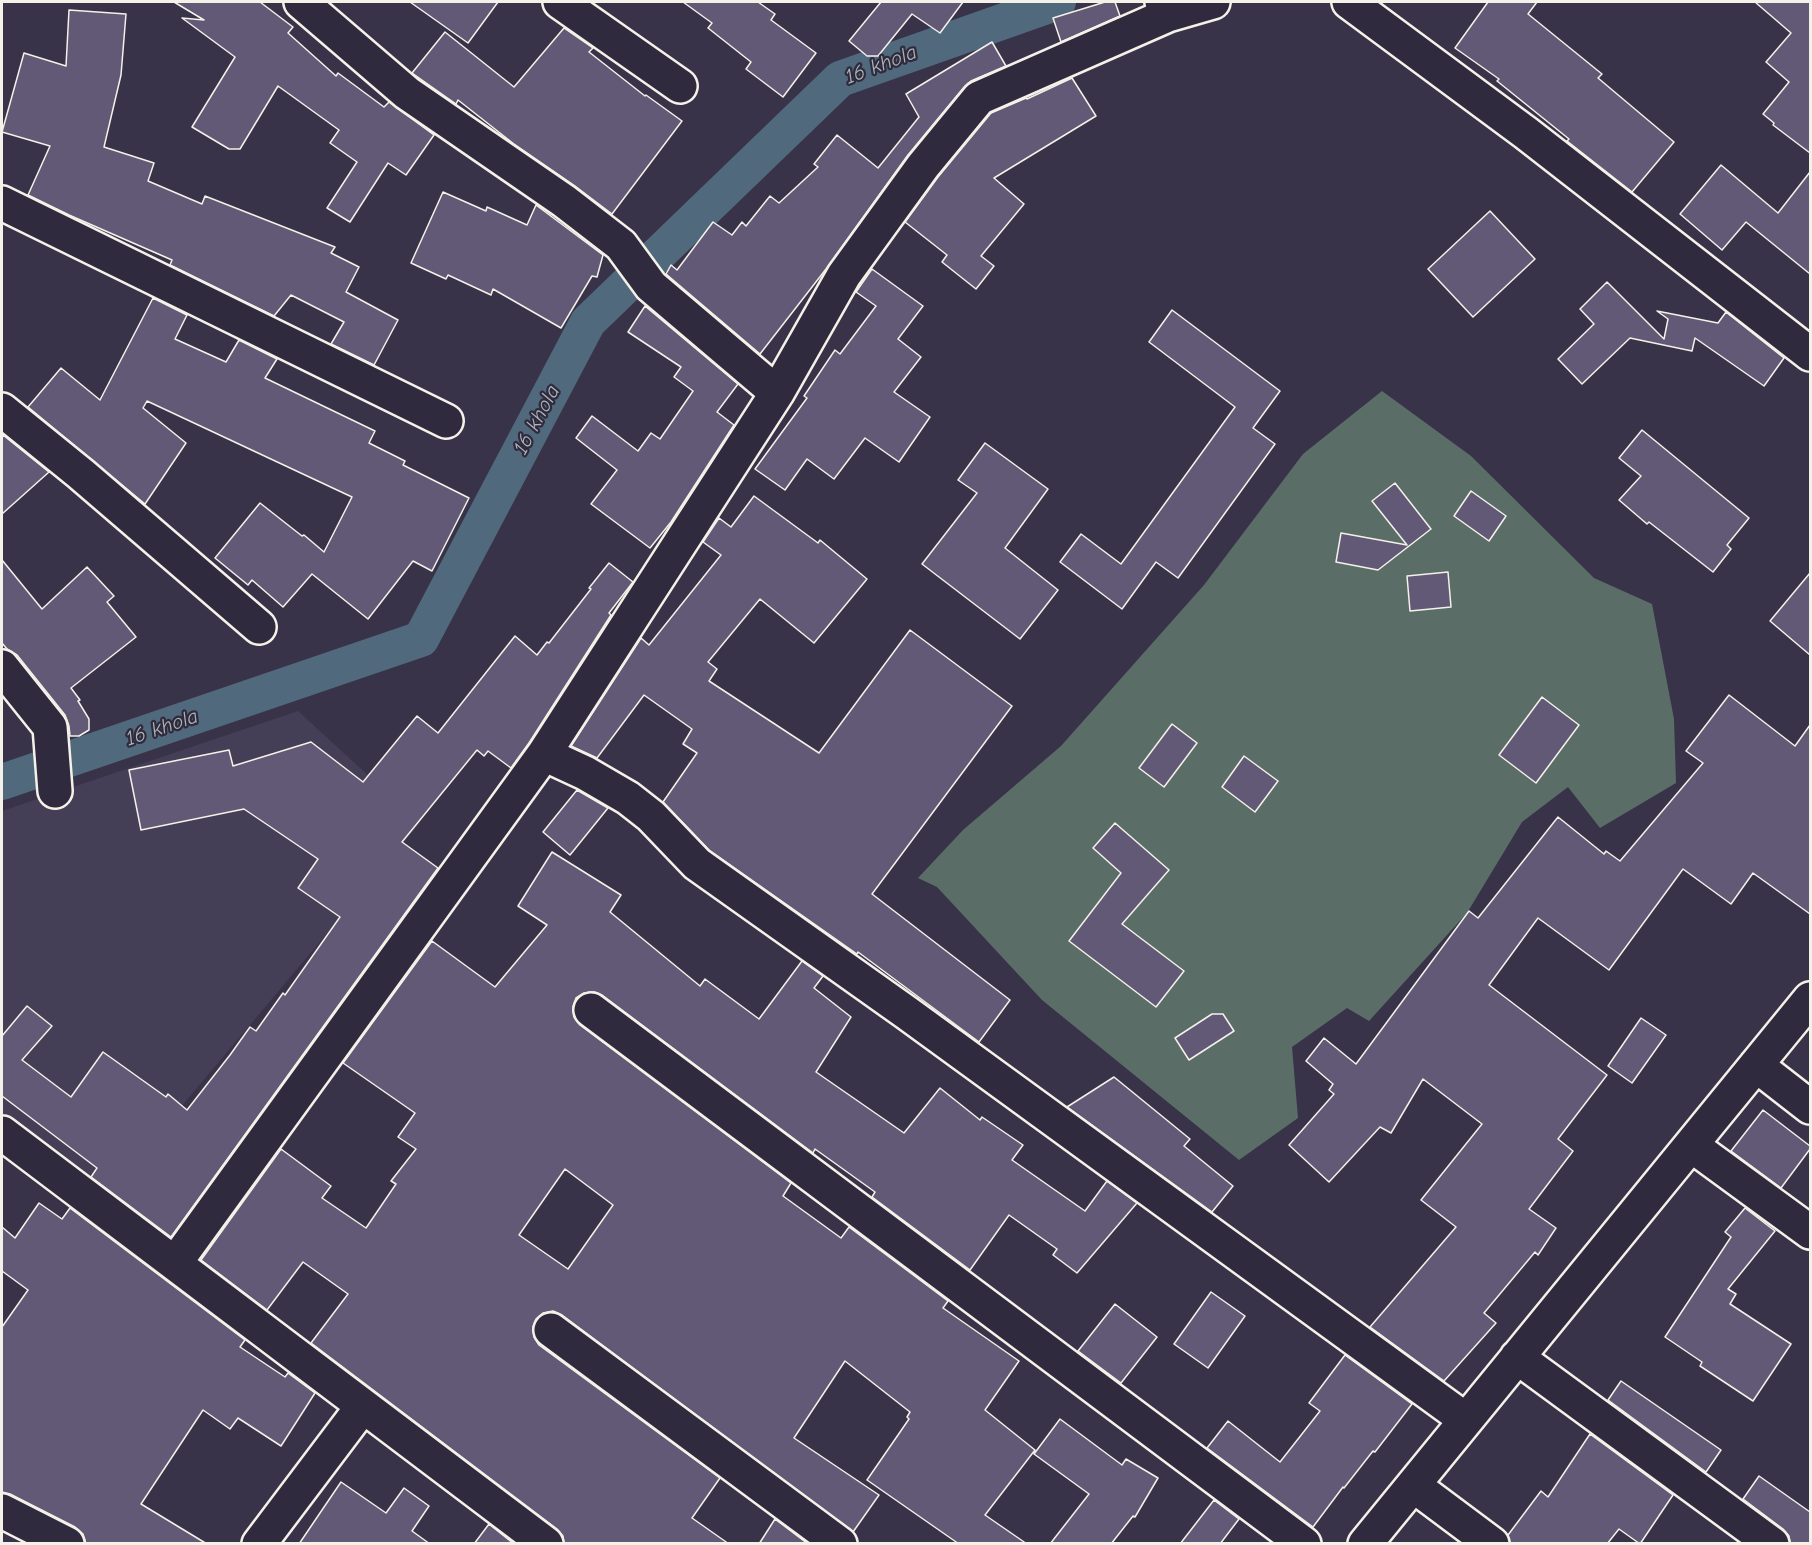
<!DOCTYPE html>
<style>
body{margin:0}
#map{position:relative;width:1812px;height:1545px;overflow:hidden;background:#393349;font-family:"Comic Neue",sans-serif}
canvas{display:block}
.frame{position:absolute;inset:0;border:3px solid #f4f1e8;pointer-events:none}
</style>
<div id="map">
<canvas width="1812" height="1545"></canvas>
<div class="frame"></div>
</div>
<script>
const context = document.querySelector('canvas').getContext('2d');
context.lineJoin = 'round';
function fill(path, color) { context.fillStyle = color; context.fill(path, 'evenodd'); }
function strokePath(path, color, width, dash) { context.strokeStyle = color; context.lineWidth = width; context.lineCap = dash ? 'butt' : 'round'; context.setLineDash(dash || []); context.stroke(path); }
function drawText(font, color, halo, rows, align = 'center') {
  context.font = font + ' "Comic Neue",sans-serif'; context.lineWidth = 4.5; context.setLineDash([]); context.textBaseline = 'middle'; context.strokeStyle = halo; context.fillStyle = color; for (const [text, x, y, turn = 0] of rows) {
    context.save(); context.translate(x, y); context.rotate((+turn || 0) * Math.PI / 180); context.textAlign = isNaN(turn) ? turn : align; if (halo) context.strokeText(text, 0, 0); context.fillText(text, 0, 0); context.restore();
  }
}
fill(new Path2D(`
 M 298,711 L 420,823 L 106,1196 L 2,1116 L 2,811 Z`), '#453e57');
fill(new Path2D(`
 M 1382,391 L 1471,456 L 1594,578 L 1652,604 L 1674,719 L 1676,783 L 1600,828 L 1568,787 L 1522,822 L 1467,913 L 1369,1021 L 1347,1008 L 1292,1047 L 1298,1118 L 1239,1160 L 1042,1000 L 937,887 L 918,878 L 963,830 L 1061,746 L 1204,585 L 1303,454 Z`), '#5a6e67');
strokePath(new Path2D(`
 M 2,782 L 421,639 L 588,322 L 840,79 L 1058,2`), '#51697c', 36);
const building = new Path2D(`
 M 174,2 L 260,2 L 293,27 L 288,33 L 336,76 L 338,73 L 384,107 L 389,102 L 434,135 L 406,175 L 388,163 L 350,222 L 327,208 L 357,162 L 330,143 L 339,130 L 278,86 L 240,149 L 229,149 L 192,127 L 235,57 L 182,18 L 204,20 Z
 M 410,2 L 498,2 L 468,43 Z
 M 683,2 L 758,2 L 775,14 L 771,20 L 816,53 L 783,97 L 746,69 L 751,62 L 708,28 L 712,23 Z
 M 881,2 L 963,2 L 940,33 L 912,14 L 878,56 L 867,56 L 849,41 Z
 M 1105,2 L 1115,2 L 1120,16 L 1061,42 L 1053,18 Z
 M 1488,2 L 1537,2 L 1528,14 L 1602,74 L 1598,78 L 1674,142 L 1632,192 L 1567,141 L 1569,139 L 1497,81 L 1499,79 L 1455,48 Z
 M 1755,2 L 1810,2 L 1810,153 L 1773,125 L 1774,123 L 1763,114 L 1789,82 L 1766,62 L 1791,33 Z
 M 69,10 L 126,14 L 121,75 L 104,147 L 154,163 L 148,181 L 202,204 L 205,196 L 335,247 L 331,253 L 359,267 L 346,292 L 398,320 L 374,365 L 331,344 L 344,322 L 291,295 L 274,316 L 170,265 L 172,260 L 69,215 L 28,195 L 50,146 L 2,132 L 24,53 L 66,66 Z
 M 564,28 L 593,48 L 589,52 L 645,96 L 646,95 L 682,121 L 612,214 L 575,186 L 514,144 L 458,100 L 456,104 L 412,73 L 445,32 L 514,87 Z
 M 992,42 L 1006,66 L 971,81 L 965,86 L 908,155 L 826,269 L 760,354 L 666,274 L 671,265 L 677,270 L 713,222 L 732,235 L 742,222 L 746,226 L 770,196 L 779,203 L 818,167 L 814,164 L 837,135 L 878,168 L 919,117 L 906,94 Z
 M 1072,78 L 1096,116 L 994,178 L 1024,204 L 981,256 L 994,266 L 976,289 L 942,262 L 947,255 L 905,222 L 938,177 L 991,113 L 1026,98 L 1027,99 Z
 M 1721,165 L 1778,213 L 1810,172 L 1810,274 L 1746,222 L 1722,250 L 1680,214 Z
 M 443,192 L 486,211 L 487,207 L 527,225 L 536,205 L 603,255 L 597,277 L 592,276 L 561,328 L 493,289 L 491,295 L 448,275 L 446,279 L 411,263 Z
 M 1490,211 L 1535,259 L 1473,317 L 1428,269 Z
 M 872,269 L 923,306 L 898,339 L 921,357 L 894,392 L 930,417 L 899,462 L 865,438 L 834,479 L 807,459 L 785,490 L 755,469 L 807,398 L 804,396 L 835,350 L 840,354 L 876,306 L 856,292 Z
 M 1607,282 L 1664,339 L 1668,319 L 1657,311 L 1718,323 L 1726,312 L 1784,358 L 1764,386 L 1695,338 L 1692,351 L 1630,338 L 1582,384 L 1558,359 L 1594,324 L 1580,309 Z
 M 153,298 L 187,315 L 175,339 L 226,362 L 239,340 L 277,359 L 265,378 L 375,431 L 369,443 L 405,461 L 403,465 L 469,498 L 432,571 L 413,561 L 368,619 L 312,574 L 283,607 L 252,580 L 248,585 L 215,558 L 260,503 L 302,536 L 304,535 L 324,552 L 352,497 L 147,401 L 143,408 L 186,443 L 145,504 L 28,407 L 61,368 L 100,400 Z
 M 645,306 L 738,384 L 717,412 L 734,425 L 671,522 L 650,548 L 591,504 L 617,470 L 576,438 L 592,416 L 638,451 L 651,433 L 660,439 L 693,391 L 674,377 L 681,367 L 628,332 Z
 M 1172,310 L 1280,391 L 1253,428 L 1275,444 L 1178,578 L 1156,562 L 1122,609 L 1060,562 L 1081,534 L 1121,564 L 1235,407 L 1149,342 Z
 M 1642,430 L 1749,518 L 1727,545 L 1731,549 L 1713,572 L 1649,522 L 1647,524 L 1619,500 L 1641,476 L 1619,458 Z
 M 3,435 L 49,472 L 2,514 L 2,438 Z
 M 985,443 L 1048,489 L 1005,548 L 1058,590 L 1020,639 L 922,564 L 977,493 L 958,480 Z
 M 1395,483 L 1431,529 L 1378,570 L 1336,562 L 1341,533 L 1407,545 L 1372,501 Z
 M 1471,491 L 1506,516 L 1489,541 L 1454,516 Z
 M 754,496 L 818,543 L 820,540 L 867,579 L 814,643 L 760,599 L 708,662 L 717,669 L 709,681 L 819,753 L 910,630 L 1012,706 L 872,894 L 1010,1000 L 979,1042 L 858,952 L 857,954 L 709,850 L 663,802 L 697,753 L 683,744 L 692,729 L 644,695 L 597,758 L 571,746 L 641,638 L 649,645 L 721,555 L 703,542 L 719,518 L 731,527 Z
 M 2,560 L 42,609 L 87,567 L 114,596 L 107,602 L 136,637 L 71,688 L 80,700 L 78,701 L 89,719 L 89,730 L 79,736 L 70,736 L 69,726 L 65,715 L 17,655 L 7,649 L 2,643 Z
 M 609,563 L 633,582 L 609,613 L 611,615 L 529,743 L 511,768 L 488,751 L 484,756 L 477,750 L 402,842 L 438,868 L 171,1237 L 91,1177 L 97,1168 L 2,1096 L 2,1036 L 27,1006 L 52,1026 L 22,1060 L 71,1097 L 103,1052 L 166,1097 L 168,1094 L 187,1110 L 230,1055 L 250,1027 L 256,1031 L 283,993 L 285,995 L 340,917 L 298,888 L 318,859 L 244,809 L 141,830 L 129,770 L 229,750 L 233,766 L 311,742 L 363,782 L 417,716 L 438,733 L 515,636 L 537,655 L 547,642 L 549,643 L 591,589 L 589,588 Z
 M 1448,572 L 1451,607 L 1410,611 L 1407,576 Z
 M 1810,573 L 1810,655 L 1770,621 Z
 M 1729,695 L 1795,746 L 1810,725 L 1810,914 L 1753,873 L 1731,904 L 1683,869 L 1609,970 L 1538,918 L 1489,985 L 1607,1075 L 1558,1139 L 1573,1151 L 1529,1209 L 1556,1228 L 1538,1255 L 1535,1252 L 1484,1313 L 1496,1323 L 1444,1381 L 1370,1327 L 1456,1227 L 1421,1200 L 1482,1124 L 1423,1079 L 1391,1133 L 1380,1127 L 1329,1182 L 1289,1145 L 1334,1094 L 1329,1090 L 1333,1084 L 1306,1061 L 1324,1038 L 1356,1064 L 1469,911 L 1478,918 L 1558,817 L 1604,854 L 1606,851 L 1620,861 L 1703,763 L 1686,751 Z
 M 1542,697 L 1579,725 L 1536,783 L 1499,755 Z
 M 1172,724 L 1197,743 L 1164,787 L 1139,768 Z
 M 1244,756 L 1278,781 L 1255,812 L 1222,787 Z
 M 577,790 L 608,808 L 570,855 L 543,832 Z
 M 1115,823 L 1169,870 L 1122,924 L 1184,971 L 1156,1007 L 1069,941 L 1121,873 L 1093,848 Z
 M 552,852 L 621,895 L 610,912 L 700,986 L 705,979 L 759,1019 L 802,961 L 823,976 L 814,988 L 851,1017 L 816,1072 L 904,1133 L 940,1088 L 980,1120 L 982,1117 L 1023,1145 L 1012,1160 L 1085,1211 L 1107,1181 L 1137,1203 L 1077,1273 L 1053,1255 L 1057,1249 L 1009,1215 L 970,1270 L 872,1197 L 875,1192 L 815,1149 L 813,1153 L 602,995 L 594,992 L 584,993 L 576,998 L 573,1007 L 574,1017 L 580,1025 L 791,1183 L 783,1196 L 841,1238 L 849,1227 L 948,1301 L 943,1308 L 1019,1361 L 985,1410 L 1035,1450 L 985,1515 L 1027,1544 L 959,1544 L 867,1480 L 909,1419 L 907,1417 L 910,1412 L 845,1361 L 794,1438 L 879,1495 L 853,1532 L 562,1315 L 553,1311 L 543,1313 L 536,1319 L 533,1327 L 534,1337 L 539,1345 L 720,1478 L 692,1518 L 729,1544 L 564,1544 L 563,1536 L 557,1529 L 311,1343 L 348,1294 L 303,1262 L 267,1310 L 201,1260 L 281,1149 L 331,1186 L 322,1198 L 366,1228 L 396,1184 L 391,1181 L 416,1149 L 398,1137 L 415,1113 L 343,1063 L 432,941 L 495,987 L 547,925 L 518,906 ZM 565,1169 L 613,1205 L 568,1269 L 519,1235 Z
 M 1212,1014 L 1223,1014 L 1234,1031 L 1189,1060 L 1175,1038 Z
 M 1641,1018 L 1666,1035 L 1632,1083 L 1608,1066 Z
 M 1114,1077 L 1190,1139 L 1184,1146 L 1233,1186 L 1212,1212 L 1067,1107 Z
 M 1763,1110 L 1810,1146 L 1810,1149 L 1781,1188 L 1731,1151 Z
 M 39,1203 L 62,1219 L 70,1208 L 245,1340 L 240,1347 L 285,1377 L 288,1373 L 315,1393 L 281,1446 L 238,1418 L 230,1429 L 203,1410 L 141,1504 L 207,1544 L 86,1544 L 83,1534 L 75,1527 L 10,1494 L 2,1492 L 2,1327 L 28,1290 L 2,1271 L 2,1227 L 15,1238 Z
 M 1745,1208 L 1775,1231 L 1728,1289 L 1736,1294 L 1730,1304 L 1791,1344 L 1753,1401 L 1700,1366 L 1702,1362 L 1665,1337 L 1731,1237 L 1725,1232 Z
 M 1211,1292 L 1245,1316 L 1208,1368 L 1174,1344 Z
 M 1115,1304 L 1157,1337 L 1121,1383 L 1078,1351 Z
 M 1345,1355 L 1412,1404 L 1375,1452 L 1373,1451 L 1344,1488 L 1343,1487 L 1313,1527 L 1207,1448 L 1228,1421 L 1280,1462 L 1320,1411 L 1309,1403 Z
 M 1621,1381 L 1721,1450 L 1706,1472 L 1608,1400 Z
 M 1060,1419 L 1122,1465 L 1126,1459 L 1158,1478 L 1135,1517 L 1133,1516 L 1111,1544 L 1050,1544 L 1089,1494 L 1034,1454 Z
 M 1590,1434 L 1673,1495 L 1640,1544 L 1619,1529 L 1607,1544 L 1510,1544 L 1508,1535 L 1541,1491 L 1548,1497 Z
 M 1759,1476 L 1810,1512 L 1810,1544 L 1790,1544 L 1789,1536 L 1783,1529 L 1743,1499 Z
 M 341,1482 L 386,1513 L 404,1488 L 429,1506 L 412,1531 L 430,1544 L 299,1544 Z
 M 1214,1500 L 1239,1519 L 1220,1544 L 1180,1544 Z
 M 775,1519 L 808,1544 L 759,1544 Z
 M 489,1524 L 514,1544 L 474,1544 Z`);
fill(building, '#625977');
strokePath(building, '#f4f1e8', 1.5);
const minor = new Path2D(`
 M 301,2 L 407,93 L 564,201 L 621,245 L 651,286 L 777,393
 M 560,2 L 680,86
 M 1349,2 L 1526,133 L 1810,354
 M 1168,15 L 1213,2
 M 2,203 L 446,421
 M 2,410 L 81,474 L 259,627
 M 2,667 L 50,727 L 55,791
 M 544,754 L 585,773 L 628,798 L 651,816 L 697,864 L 907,1013 L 1466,1420
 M 591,1010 L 1304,1544
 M 1756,1065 L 1810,1107
 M 2,1133 L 546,1544
 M 1691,1145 L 1810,1232
 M 175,1263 L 544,754 L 777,393 L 844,275 L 923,166 L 979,98 L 1168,15 L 1162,2
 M 551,1330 L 840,1544
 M 1517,1357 L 1772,1544
 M 1413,1485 L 1492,1544
 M 2,1511 L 67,1544
 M 259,1544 L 363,1406
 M 1365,1544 L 1810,999`);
strokePath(minor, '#f4f1e8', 38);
strokePath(minor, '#2f2a3d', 33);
drawText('italic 21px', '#abb4b7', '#2f2a3d', [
 ["16 khola",881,65,-21],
 ["16 khola",537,420,-62],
 ["16 khola",162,728,-19]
]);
</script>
